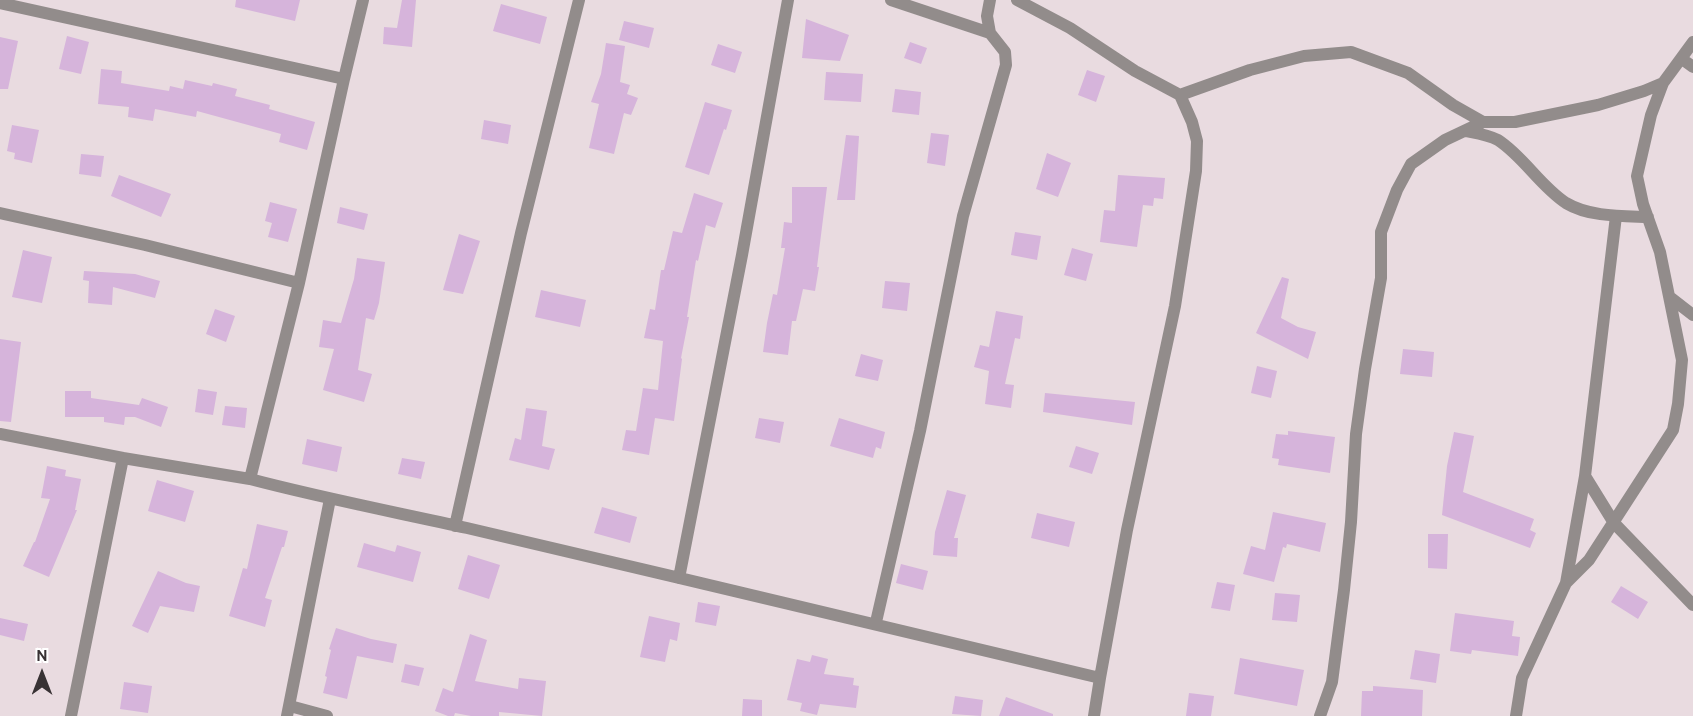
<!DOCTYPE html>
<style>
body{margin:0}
#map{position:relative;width:1693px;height:716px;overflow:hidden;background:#e9dbe0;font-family:Cabin,sans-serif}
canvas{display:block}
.north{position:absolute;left:12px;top:644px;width:60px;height:60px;-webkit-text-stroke:4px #fff;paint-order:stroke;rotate:0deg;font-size:16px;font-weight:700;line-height:24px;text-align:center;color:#383234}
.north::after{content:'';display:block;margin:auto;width:21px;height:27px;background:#383234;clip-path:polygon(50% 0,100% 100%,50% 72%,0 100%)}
</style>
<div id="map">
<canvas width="1693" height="716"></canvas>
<div class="north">N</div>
</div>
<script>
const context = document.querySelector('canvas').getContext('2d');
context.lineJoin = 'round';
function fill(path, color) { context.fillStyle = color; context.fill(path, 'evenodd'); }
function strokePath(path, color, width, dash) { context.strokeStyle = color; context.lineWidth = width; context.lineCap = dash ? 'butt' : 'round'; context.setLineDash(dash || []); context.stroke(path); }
fill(new Path2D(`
 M 236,0 L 300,0 L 295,21 L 235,7 Z
 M 402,0 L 416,0 L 412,47 L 383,44 L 384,27 L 397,28 Z
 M 501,4 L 547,17 L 540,44 L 493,31 Z
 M 806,19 L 849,35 L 840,61 L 802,58 Z
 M 624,21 L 654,28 L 649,48 L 619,40 Z
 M 67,36 L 89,42 L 81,74 L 59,69 Z
 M 0,37 L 18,41 L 8,89 L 0,89 Z
 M 910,42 L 927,48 L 921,64 L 904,58 Z
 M 606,43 L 625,46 L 620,82 L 630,85 L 627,94 L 638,98 L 631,115 L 624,113 L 614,154 L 589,148 L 599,104 L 591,102 L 601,74 Z
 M 718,44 L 742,52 L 735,73 L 711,65 Z
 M 101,69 L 122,71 L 121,83 L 169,91 L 170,86 L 183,89 L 185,80 L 212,86 L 213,83 L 237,89 L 235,96 L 270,105 L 269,109 L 315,122 L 307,150 L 279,142 L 281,134 L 197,111 L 196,117 L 155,109 L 153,121 L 128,117 L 129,107 L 98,104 Z
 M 1087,70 L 1105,76 L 1096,102 L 1078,95 Z
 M 826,72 L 863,74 L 861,102 L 824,100 Z
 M 895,89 L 921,92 L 919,115 L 892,112 Z
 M 705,102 L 732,110 L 726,130 L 724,129 L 709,175 L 685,167 Z
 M 484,120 L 511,125 L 508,144 L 481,139 Z
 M 12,125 L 39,130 L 32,163 L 14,159 L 15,153 L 7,151 Z
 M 931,133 L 949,135 L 945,166 L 927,163 Z
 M 846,135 L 859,136 L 855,200 L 837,200 Z
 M 1047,153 L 1071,163 L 1058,197 L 1036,189 Z
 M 81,154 L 104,156 L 101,177 L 79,174 Z
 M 119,175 L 171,194 L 161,217 L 111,196 Z
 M 1118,175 L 1165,178 L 1163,199 L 1154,198 L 1153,206 L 1143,205 L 1137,247 L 1100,242 L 1104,210 L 1115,211 Z
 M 792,187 L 827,187 L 817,267 L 819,267 L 815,291 L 803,289 L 796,321 L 792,321 L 788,355 L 763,352 L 767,323 L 773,294 L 777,295 L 785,248 L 781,248 L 784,222 L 792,223 Z
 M 694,193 L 723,203 L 715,228 L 706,225 L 698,261 L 696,260 L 687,317 L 689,317 L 681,358 L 682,359 L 674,421 L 655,418 L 649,455 L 622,450 L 626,430 L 636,431 L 643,388 L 658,390 L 663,341 L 644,338 L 650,309 L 655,310 L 661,270 L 664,270 L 673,231 L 682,233 Z
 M 270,202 L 297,209 L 288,242 L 268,237 L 272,223 L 265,221 Z
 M 340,207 L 368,214 L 364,230 L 337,223 Z
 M 1015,232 L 1041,236 L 1037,260 L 1011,255 Z
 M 459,234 L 480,241 L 463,294 L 443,290 Z
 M 1072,248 L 1093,254 L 1086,281 L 1064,275 Z
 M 23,250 L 52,257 L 42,303 L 12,297 Z
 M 357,258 L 385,262 L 379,303 L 374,320 L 366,318 L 358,370 L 372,374 L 364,402 L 323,390 L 334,349 L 319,347 L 323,320 L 341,323 L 354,279 Z
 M 84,271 L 135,274 L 160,281 L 155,298 L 113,287 L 112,305 L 88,303 L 89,281 L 83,280 Z
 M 1282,277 L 1289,279 L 1281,318 L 1298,327 L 1316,332 L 1308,359 L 1256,333 Z
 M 885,281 L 910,283 L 907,311 L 882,308 Z
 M 541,290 L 586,300 L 580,327 L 535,317 Z
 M 215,309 L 235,316 L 226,342 L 206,334 Z
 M 996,311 L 1023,316 L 1020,339 L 1015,338 L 1005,384 L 1014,385 L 1011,408 L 985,404 L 989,371 L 974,367 L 980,345 L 989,347 Z
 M 0,339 L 21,342 L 11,422 L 0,421 Z
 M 1403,349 L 1434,352 L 1432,377 L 1400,374 Z
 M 861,354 L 883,360 L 878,381 L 855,376 Z
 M 1257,366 L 1277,371 L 1271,398 L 1251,393 Z
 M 198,389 L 217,392 L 213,415 L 195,412 Z
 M 65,391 L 91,391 L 91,398 L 139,405 L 142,398 L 168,407 L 161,427 L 135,417 L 125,417 L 124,425 L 104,422 L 104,417 L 65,417 Z
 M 1045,393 L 1135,402 L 1132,425 L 1043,412 Z
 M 225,406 L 247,408 L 245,428 L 222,425 Z
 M 526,408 L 547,411 L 542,446 L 555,449 L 549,470 L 509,460 L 515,438 L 521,440 Z
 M 759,418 L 784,422 L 780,443 L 755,438 Z
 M 839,418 L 885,432 L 881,449 L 876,447 L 873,458 L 830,446 Z
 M 1288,431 L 1335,437 L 1330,473 L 1278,465 L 1279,459 L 1272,458 L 1276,434 L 1288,435 Z
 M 1454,432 L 1474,436 L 1463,492 L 1534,519 L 1530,530 L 1536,533 L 1530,548 L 1442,515 L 1447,466 Z
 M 307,439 L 342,447 L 337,472 L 302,464 Z
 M 1076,446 L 1099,453 L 1092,474 L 1069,467 Z
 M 402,458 L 425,462 L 421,479 L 398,474 Z
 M 47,466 L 66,470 L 65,476 L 81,479 L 75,510 L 77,510 L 49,577 L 23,566 L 34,542 L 35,542 L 50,499 L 41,498 Z
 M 157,480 L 194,491 L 185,522 L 148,511 Z
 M 947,490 L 966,495 L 954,538 L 958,538 L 957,557 L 933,555 L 935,532 Z
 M 602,507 L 637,517 L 630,543 L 594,533 Z
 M 1273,512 L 1326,523 L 1320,552 L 1287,544 L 1286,548 L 1283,547 L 1274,582 L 1243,574 L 1251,546 L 1265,550 Z
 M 1037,513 L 1075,522 L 1069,547 L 1031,538 Z
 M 257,524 L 288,531 L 284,547 L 282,547 L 265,598 L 272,600 L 265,627 L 229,616 L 243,568 L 247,569 Z
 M 1428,534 L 1448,534 L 1447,569 L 1428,568 Z
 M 364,543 L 395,552 L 397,545 L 421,552 L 413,582 L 357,567 Z
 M 468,555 L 500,565 L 489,599 L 458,589 Z
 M 901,564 L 928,571 L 923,590 L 896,583 Z
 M 158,571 L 186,583 L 200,586 L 194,612 L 160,606 L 148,633 L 132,626 Z
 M 1217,582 L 1235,585 L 1230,611 L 1211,608 Z
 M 1621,586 L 1648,602 L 1638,619 L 1611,602 Z
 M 1275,593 L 1300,595 L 1297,622 L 1272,620 Z
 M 698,602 L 720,606 L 716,626 L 695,622 Z
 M 1455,613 L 1514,621 L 1512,636 L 1520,637 L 1518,656 L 1472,650 L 1471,654 L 1450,651 Z
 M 649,616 L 680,623 L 677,641 L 670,639 L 665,662 L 640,657 Z
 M 0,618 L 28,624 L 24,641 L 0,635 Z
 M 336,628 L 371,639 L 397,644 L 393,663 L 357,656 L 347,699 L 323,693 L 327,677 L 325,676 L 331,650 L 329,649 Z
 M 470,634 L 487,640 L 475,681 L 518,689 L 519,678 L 546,681 L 542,716 L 499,712 L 499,716 L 471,716 L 455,713 L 454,716 L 448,716 L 435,711 L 443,688 L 453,692 Z
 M 1415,650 L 1440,654 L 1436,683 L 1410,679 Z
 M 812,655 L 828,659 L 824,674 L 854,678 L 853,685 L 859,686 L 856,708 L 820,704 L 817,715 L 800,711 L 802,703 L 787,700 L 797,659 L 810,662 Z
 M 1240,658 L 1304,670 L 1297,706 L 1234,694 Z
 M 405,664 L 424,668 L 419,686 L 401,682 Z
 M 124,682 L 152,686 L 148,713 L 120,709 Z
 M 1373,686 L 1423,690 L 1422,716 L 1361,716 L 1362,691 L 1373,691 Z
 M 1189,693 L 1214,696 L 1211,716 L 1186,716 Z
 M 955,696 L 983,700 L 981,716 L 952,714 Z
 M 1006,697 L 1053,714 L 1053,716 L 999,716 Z
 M 743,699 L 762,700 L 762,716 L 742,716 Z`), '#d6b4db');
strokePath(new Path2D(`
 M 891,0 L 990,33 L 987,16 L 990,0
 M 1017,0 L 1070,28 L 1135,71 L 1180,95 L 1250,70 L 1304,56 L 1351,52 L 1408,73 L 1453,105 L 1483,122 L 1515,122 L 1598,105 L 1644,91 L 1663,83 L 1693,42
 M 0,3 L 344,79 L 363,0
 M 1682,59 L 1693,67
 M 1466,131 C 1476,133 1489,135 1498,140 C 1524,157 1540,186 1566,203 C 1589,217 1622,216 1648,217
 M 0,213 L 145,245 L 299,283
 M 1616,216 L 1585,476 L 1614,523 L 1693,605
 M 1671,298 L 1693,315
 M 0,434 L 123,458 L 250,479 L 299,283 L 344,79
 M 250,479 C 322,498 395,512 467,528 C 678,578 889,626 1100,678
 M 455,526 L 521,233 L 579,0
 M 679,578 L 742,255 L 788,0
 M 1566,583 L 1585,476
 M 876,622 L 920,431 L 963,216 L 1006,65 L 1005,52 L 990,33
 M 290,706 L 327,716
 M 71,716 L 123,458
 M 287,716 L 330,499
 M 1094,716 L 1100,678 L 1127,530 L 1175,306 L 1196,171 L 1197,141 L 1192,122 L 1180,95
 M 1320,716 L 1332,682 L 1344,590 L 1351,522 L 1356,434 L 1365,369 L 1381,278 L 1381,232 L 1397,190 L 1411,164 L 1445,140 L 1483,122
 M 1516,716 L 1522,678 L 1566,583 L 1589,560 L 1673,430 L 1678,404 L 1682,360 L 1660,252 L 1643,204 L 1637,176 L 1651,115 L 1663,83`), '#928c8b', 12);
</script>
